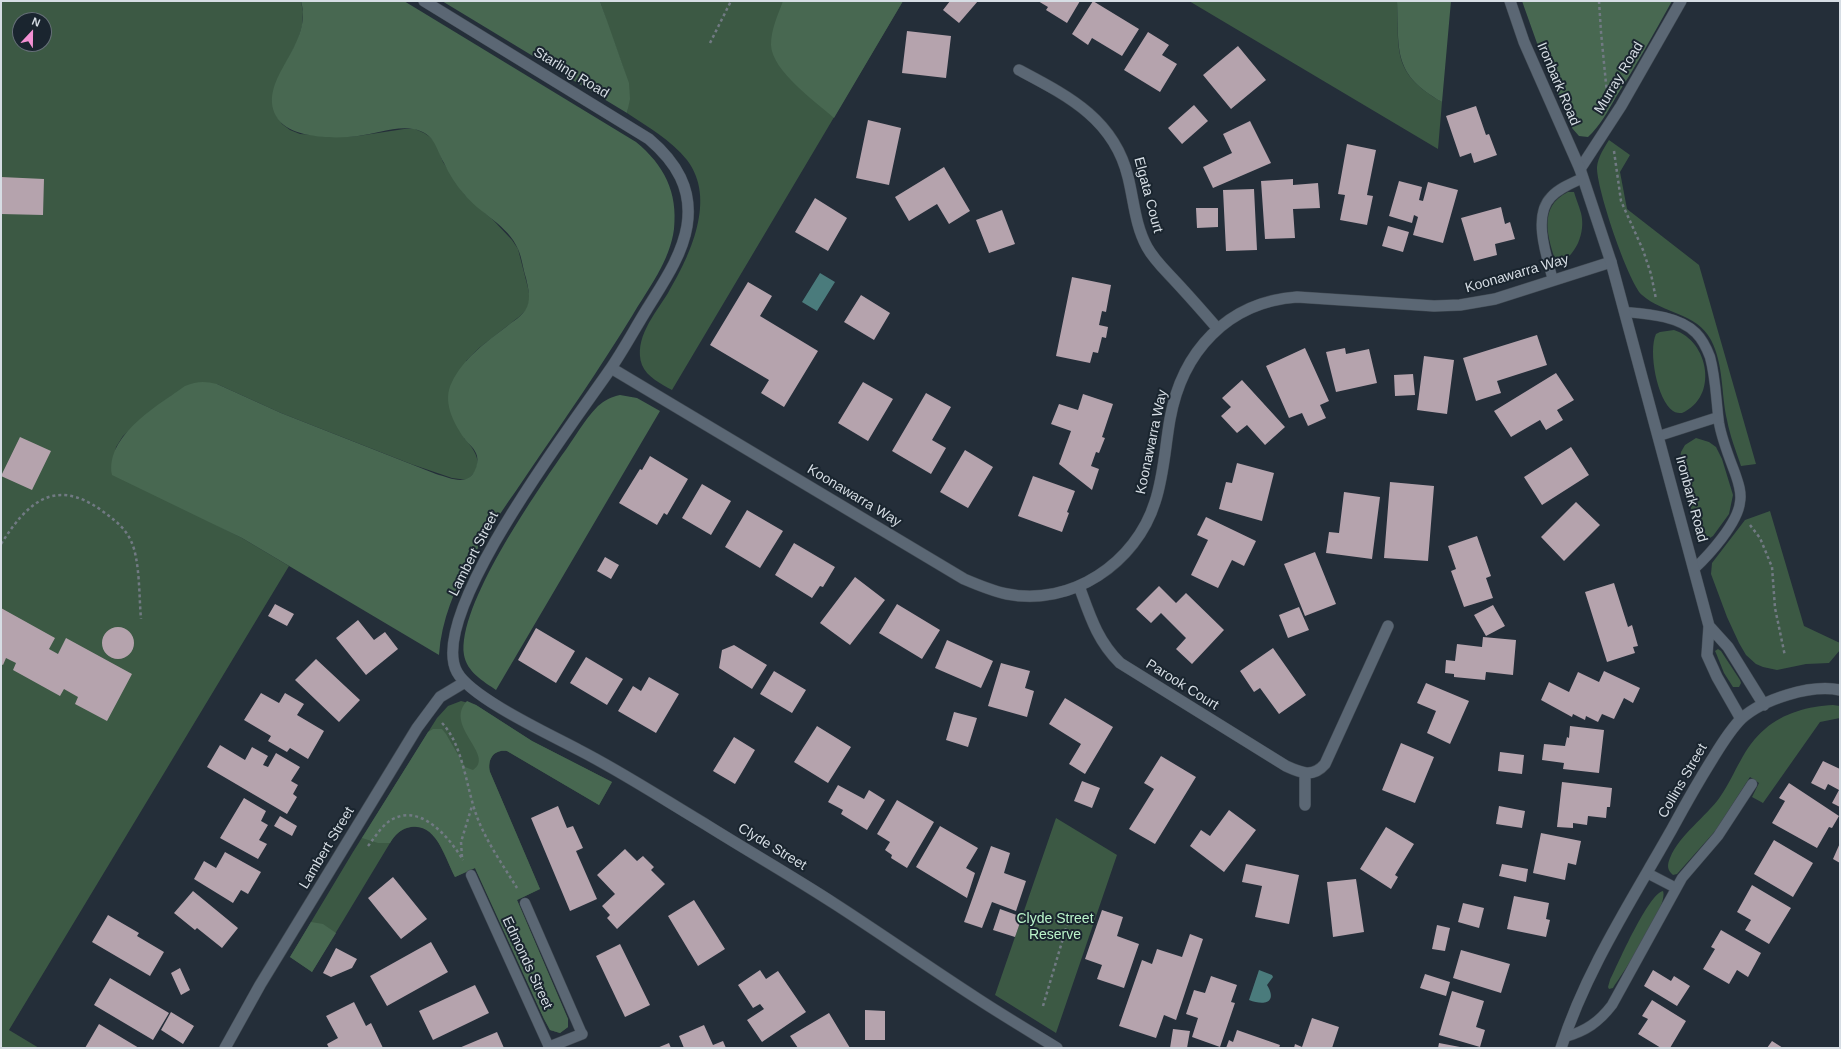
<!DOCTYPE html>
<style>
body{margin:0}
#map{position:relative;width:1841px;height:1049px;overflow:hidden;background:#242e39;font-family:Helvetica,sans-serif}
canvas{display:block}
.frame{position:absolute;inset:0;border:2px solid #d6dde4;pointer-events:none}
.north{position:absolute;left:12px;top:12px;width:40px;height:40px;box-sizing:border-box;background:#1a252f;border:1px solid #656f77;border-radius:50%;rotate:22deg;font-size:11px;font-weight:700;line-height:16px;text-align:center;color:#d6dde4}
.north::after{content:'';display:block;margin:auto;width:14px;height:18px;background:#f491d4;clip-path:polygon(50% 0,100% 100%,50% 72%,0 100%)}
</style>
<div id="map">
<canvas width="1841" height="1049"></canvas>
<div class="frame"></div>
<div class="north">N</div>
</div>
<script>
const context = document.querySelector('canvas').getContext('2d');
context.lineJoin = 'round';
function fill(path, color) { context.fillStyle = color; context.fill(path, 'evenodd'); }
function strokePath(path, color, width, dash) { context.strokeStyle = color; context.lineWidth = width; context.lineCap = dash ? 'butt' : 'round'; context.setLineDash(dash || []); context.stroke(path); }
function drawText(font, color, halo, rows, align = 'center') {
  context.font = font + ' Helvetica,sans-serif'; context.lineWidth = 4; context.setLineDash([]); context.textBaseline = 'middle'; context.strokeStyle = halo; context.fillStyle = color; for (const [text, x, y, turn = 0] of rows) {
    context.save(); context.translate(x, y); context.rotate((+turn || 0) * Math.PI / 180); context.textAlign = isNaN(turn) ? turn : align; if (halo) context.strokeText(text, 0, 0); context.fillText(text, 0, 0); context.restore();
  }
}
fill(new Path2D(`
 M 1,1 L 301,1 L 303,12 L 302,26 L 298,40 L 284,67 L 276,115 L 282,124 L 290,130 L 300,134 L 339,137 L 358,136 L 404,129 L 415,129 L 424,133 L 430,137 L 436,143 L 443,162 L 465,195 L 494,221 L 512,240 L 518,249 L 528,288 L 530,299 L 527,309 L 520,316 L 479,348 L 466,361 L 464,438 C 477,452 485,466 467,480 L 452,478 L 411,464 L 281,413 L 217,384 L 172,395 L 134,426 L 123,436 L 116,447 L 112,471 L 242,538 L 289,566 L 9,1030 L 39,1048 L 1,1048 ZM 20,20 L 44,20 L 44,44 L 20,44 Z
 M 600,1 L 903,1 L 672,390 C 661,384 647,377 642,365 C 633,339 655,314 668,293 C 690,256 717,199 687,160 C 671,140 648,127 627,113 C 632,84 624,71 615,45 C 609,31 605,16 600,1 Z
 M 1189,1 L 1397,1 C 1399,53 1392,73 1442,102 L 1438,149 Z
 M 1609,140 L 1630,155 L 1620,172 L 1627,209 L 1699,265 L 1756,464 L 1741,466 C 1736,451 1730,436 1727,420 C 1721,394 1724,365 1711,340 C 1696,312 1663,314 1642,295 C 1628,282 1596,187 1597,167 C 1598,157 1604,148 1609,140 Z
 M 1568,192 L 1574,192 C 1576,199 1579,206 1581,213 C 1586,233 1576,256 1557,265 C 1548,239 1537,207 1568,192 Z
 M 1674,330 C 1709,341 1719,397 1682,413 C 1679,413 1676,413 1673,411 C 1657,400 1648,351 1656,334 L 1660,332 Z
 M 1696,438 L 1709,442 L 1716,447 L 1722,459 L 1733,495 L 1729,514 L 1713,536 L 1705,541 L 1699,538 L 1679,465 L 1681,452 L 1685,445 Z
 M 1770,511 L 1804,626 L 1840,643 L 1840,650 L 1829,663 L 1806,664 L 1777,670 L 1763,667 L 1756,664 L 1746,655 L 1739,643 L 1727,617 L 1711,574 L 1712,563 L 1745,520 Z
 M 1718,649 L 1721,651 L 1740,680 L 1741,683 L 1739,687 L 1733,687 L 1724,673 L 1716,653 L 1715,651 Z
 M 461,701 L 476,705 L 532,741 L 612,782 L 599,805 L 507,751 C 494,749 487,759 490,772 L 540,889 L 517,900 L 568,1019 L 568,1027 L 560,1033 L 550,1030 L 544,1019 L 475,868 L 455,877 C 449,865 444,852 437,840 C 427,822 405,823 393,838 L 312,972 L 290,957 L 353,852 L 437,718 L 448,706 Z
 M 1833,705 L 1840,706 L 1840,718 L 1820,722 L 1763,803 L 1752,797 L 1759,783 L 1750,777 L 1716,830 L 1677,874 L 1673,875 C 1667,870 1667,865 1670,858 C 1680,834 1705,818 1720,797 C 1736,774 1743,747 1765,729 C 1783,713 1809,706 1833,705 Z
 M 1056,818 L 1117,855 L 1056,1033 L 995,995 Z
 M 1663,891 C 1669,906 1623,973 1613,988 L 1609,989 L 1608,987 L 1610,980 C 1618,964 1648,894 1663,891 Z`), '#3c5944');
fill(new Path2D(`
 M 301,1 L 404,1 L 636,142 C 664,165 678,192 674,229 C 670,261 648,289 632,316 C 600,368 565,419 530,470 C 493,526 444,585 439,655 L 242,538 L 112,475 C 105,436 158,405 185,386 C 197,381 205,381 217,384 L 281,413 L 436,474 C 450,478 468,487 475,470 C 477,466 478,460 477,456 C 475,448 468,444 464,438 C 453,422 442,401 452,382 C 463,359 485,343 506,327 C 513,321 523,316 527,307 C 531,297 528,288 526,278 C 523,269 522,258 518,249 C 508,225 480,214 464,194 C 456,185 449,174 444,163 C 435,147 435,133 413,129 C 395,126 376,134 358,136 C 336,139 288,139 276,116 C 257,79 314,46 301,1 Z
 M 442,1 L 600,1 L 629,83 L 630,99 L 627,113 Z
 M 783,1 L 903,1 L 834,118 C 816,102 772,71 771,45 C 771,29 778,15 783,1 Z
 M 1397,1 L 1451,1 L 1442,102 C 1393,74 1399,53 1397,1 Z
 M 1522,1 L 1672,1 C 1654,33 1636,66 1616,97 C 1608,111 1600,126 1588,137 L 1579,136 L 1572,128 L 1538,46 Z
 M 620,395 L 637,398 L 660,411 L 496,690 C 483,681 467,672 464,655 C 457,606 534,496 562,455 C 574,439 584,420 598,406 C 605,400 611,397 620,395 Z
 M 467,701 L 476,705 L 532,741 L 612,782 L 599,805 L 507,751 C 494,749 487,759 490,772 L 540,889 L 517,900 L 568,1019 L 568,1027 L 560,1033 L 550,1030 L 544,1019 L 475,868 L 455,877 C 446,860 437,823 411,827 C 401,828 395,835 390,843 L 378,843 L 362,838 L 428,732 L 433,729 L 442,729 L 446,734 L 465,767 L 473,770 C 496,755 443,726 467,701 Z
 M 311,922 L 323,924 L 336,933 L 312,972 L 290,957 Z`), '#486851');
fill(new Path2D(`
 M 820,273 L 835,282 L 817,311 L 802,302 Z
 M 1259,970 L 1272,975 L 1273,977 L 1267,985 C 1278,1003 1264,1006 1249,1000 Z`), '#4a7b7c');
fill(new Path2D(`
 M 950,1 L 978,1 L 959,23 L 943,10 Z
 M 1038,1 L 1080,1 L 1067,23 L 1046,10 L 1048,7 Z
 M 1093,1 L 1139,29 L 1122,56 L 1092,38 L 1088,45 L 1072,34 Z
 M 907,31 L 951,36 L 946,78 L 902,73 Z
 M 1148,32 L 1169,45 L 1162,55 L 1177,64 L 1160,92 L 1124,70 Z
 M 1238,46 L 1266,80 L 1231,109 L 1203,75 Z
 M 1194,105 L 1208,121 L 1182,144 L 1168,128 Z
 M 1476,106 L 1486,135 L 1489,134 L 1497,155 L 1474,163 L 1471,153 L 1460,157 L 1446,116 Z
 M 868,120 L 901,128 L 889,185 L 856,178 Z
 M 1250,121 L 1271,163 L 1213,188 L 1203,167 L 1232,153 L 1223,134 Z
 M 1347,144 L 1376,150 L 1367,195 L 1373,196 L 1367,225 L 1340,220 L 1345,195 L 1338,194 Z
 M 944,167 L 970,211 L 949,224 L 937,204 L 909,221 L 895,197 Z
 M 1,177 L 44,179 L 43,215 L 1,214 Z
 M 1293,179 L 1293,185 L 1318,183 L 1320,208 L 1293,209 L 1295,238 L 1265,239 L 1261,181 Z
 M 1399,181 L 1422,187 L 1419,200 L 1423,201 L 1428,182 L 1458,190 L 1443,243 L 1413,235 L 1418,217 L 1414,215 L 1412,223 L 1389,216 Z
 M 1254,189 L 1257,250 L 1226,251 L 1223,190 Z
 M 815,198 L 847,218 L 828,251 L 795,232 Z
 M 1501,207 L 1505,224 L 1510,222 L 1515,239 L 1495,244 L 1497,255 L 1474,261 L 1461,218 Z
 M 1196,208 L 1218,208 L 1218,227 L 1197,228 Z
 M 1002,210 L 1015,244 L 989,253 L 976,220 Z
 M 1388,226 L 1409,232 L 1403,252 L 1382,246 Z
 M 1072,277 L 1111,285 L 1106,312 L 1102,311 L 1099,325 L 1108,327 L 1106,338 L 1102,337 L 1098,353 L 1093,352 L 1090,363 L 1056,356 Z
 M 748,282 L 772,296 L 760,316 L 818,351 L 784,407 L 761,393 L 769,380 L 710,345 Z
 M 861,295 L 890,313 L 874,340 L 844,322 Z
 M 1537,335 L 1547,365 L 1497,381 L 1501,393 L 1476,401 L 1463,358 Z
 M 1305,348 L 1329,401 L 1320,405 L 1326,418 L 1308,426 L 1302,413 L 1289,418 L 1266,366 Z
 M 1345,348 L 1346,354 L 1369,349 L 1377,383 L 1336,392 L 1326,352 Z
 M 1424,356 L 1454,360 L 1447,414 L 1417,410 Z
 M 1556,373 L 1574,400 L 1557,410 L 1563,420 L 1546,430 L 1540,420 L 1511,437 L 1494,411 Z
 M 1413,374 L 1415,395 L 1395,396 L 1394,375 Z
 M 1242,380 L 1285,427 L 1265,445 L 1247,425 L 1237,433 L 1221,416 L 1231,407 L 1222,398 Z
 M 863,382 L 893,399 L 868,441 L 838,423 Z
 M 926,393 L 951,407 L 932,440 L 946,448 L 931,474 L 892,451 Z
 M 1083,394 L 1113,404 L 1102,437 L 1105,438 L 1099,453 L 1096,452 L 1091,466 L 1099,469 L 1092,490 L 1059,464 L 1071,431 L 1051,424 L 1059,404 L 1078,410 Z
 M 20,437 L 51,451 L 32,490 L 1,476 Z
 M 1571,447 L 1589,475 L 1542,505 L 1524,477 Z
 M 965,450 L 993,467 L 968,508 L 940,492 Z
 M 650,456 L 688,479 L 667,515 L 664,513 L 657,525 L 619,503 L 640,469 L 642,470 Z
 M 1237,463 L 1274,473 L 1262,521 L 1219,509 L 1226,482 L 1232,483 Z
 M 1033,476 L 1075,491 L 1067,512 L 1069,513 L 1062,532 L 1018,516 Z
 M 1390,482 L 1434,486 L 1428,561 L 1384,558 Z
 M 702,484 L 731,501 L 711,535 L 682,518 Z
 M 1344,492 L 1380,497 L 1372,559 L 1326,553 L 1329,532 L 1339,533 Z
 M 1576,502 L 1600,525 L 1564,561 L 1541,537 Z
 M 747,510 L 783,531 L 760,568 L 725,547 Z
 M 1206,517 L 1256,541 L 1244,566 L 1232,560 L 1218,588 L 1191,575 L 1208,540 L 1197,535 Z
 M 1477,536 L 1491,576 L 1486,578 L 1493,598 L 1464,607 L 1451,571 L 1456,569 L 1448,546 Z
 M 794,543 L 835,567 L 823,587 L 820,586 L 812,598 L 775,575 Z
 M 1315,552 L 1336,604 L 1305,616 L 1284,564 Z
 M 605,557 L 619,565 L 611,579 L 597,571 Z
 M 855,577 L 885,600 L 850,645 L 820,623 Z
 M 1614,583 L 1628,627 L 1632,625 L 1638,646 L 1633,647 L 1635,653 L 1607,662 L 1585,592 Z
 M 1159,586 L 1176,603 L 1186,593 L 1224,630 L 1192,664 L 1176,649 L 1186,638 L 1161,613 L 1151,623 L 1136,609 Z
 M 275,604 L 294,614 L 287,626 L 268,616 Z
 M 897,604 L 940,630 L 922,659 L 879,633 Z
 M 1493,605 L 1505,626 L 1486,636 L 1474,615 Z
 M 1299,607 L 1309,630 L 1288,638 L 1279,615 Z
 M 1,608 L 55,638 L 49,649 L 58,654 L 66,638 L 132,674 L 107,721 L 75,704 L 78,697 L 64,689 L 60,696 L 13,670 L 16,663 L 6,658 L 3,665 L 1,664 Z
 M 358,620 L 374,640 L 385,632 L 398,649 L 366,675 L 336,638 Z
 M102 643a16 16 0 1 1 32 0a16 16 0 1 1-32 0Z
 M 536,628 L 575,651 L 556,683 L 518,660 Z
 M 1483,637 L 1516,640 L 1513,675 L 1486,672 L 1485,680 L 1454,677 L 1454,674 L 1445,673 L 1446,660 L 1455,661 L 1457,644 L 1482,647 Z
 M 947,640 L 993,661 L 981,688 L 935,668 Z
 M 734,645 L 767,665 L 752,689 L 719,668 L 722,650 Z
 M 1273,648 L 1306,695 L 1279,714 L 1260,688 L 1254,692 L 1240,671 Z
 M 586,657 L 623,679 L 607,705 L 570,683 Z
 M 316,659 L 360,700 L 339,722 L 295,680 Z
 M 1001,663 L 1030,671 L 1025,688 L 1034,691 L 1027,717 L 988,706 Z
 M 774,671 L 806,690 L 792,713 L 760,694 Z
 M 1604,671 L 1640,688 L 1633,703 L 1624,698 L 1614,719 L 1602,714 L 1598,722 L 1586,716 L 1585,720 L 1573,714 L 1572,717 L 1541,700 L 1549,682 L 1569,692 L 1578,672 L 1599,682 Z
 M 649,677 L 679,694 L 656,733 L 618,711 L 633,686 L 641,691 Z
 M 1426,683 L 1469,701 L 1450,744 L 1427,733 L 1436,711 L 1417,703 Z
 M 261,693 L 279,703 L 285,693 L 304,704 L 297,715 L 324,731 L 308,759 L 290,748 L 287,752 L 268,741 L 271,736 L 244,720 Z
 M 1065,698 L 1113,727 L 1085,774 L 1069,764 L 1081,744 L 1049,724 Z
 M 954,712 L 977,718 L 968,747 L 946,740 Z
 M 817,726 L 851,747 L 828,783 L 794,762 Z
 M 1570,726 L 1604,730 L 1599,773 L 1563,769 L 1564,763 L 1542,760 L 1544,744 L 1565,746 L 1567,737 L 1569,738 Z
 M 734,737 L 755,750 L 735,784 L 713,771 Z
 M 1401,743 L 1434,757 L 1415,803 L 1382,790 Z
 M 220,745 L 245,760 L 252,747 L 268,756 L 263,765 L 268,767 L 276,753 L 300,767 L 291,781 L 298,785 L 293,794 L 297,797 L 287,814 L 207,767 Z
 M 1500,752 L 1524,755 L 1522,774 L 1498,771 Z
 M 1161,756 L 1196,777 L 1155,844 L 1129,829 L 1154,789 L 1144,783 Z
 M 1823,761 L 1840,769 L 1840,807 L 1832,803 L 1839,790 L 1828,784 L 1825,790 L 1811,783 Z
 M 1082,781 L 1100,788 L 1092,808 L 1074,801 Z
 M 1562,782 L 1612,788 L 1610,807 L 1607,807 L 1606,818 L 1588,816 L 1587,825 L 1573,823 L 1573,828 L 1557,827 Z
 M 1789,783 L 1839,816 L 1832,828 L 1829,827 L 1817,848 L 1772,823 L 1785,801 L 1779,798 Z
 M 838,785 L 864,799 L 869,790 L 885,800 L 867,830 L 841,814 L 843,810 L 828,802 Z
 M 244,798 L 266,811 L 261,821 L 268,825 L 259,840 L 267,844 L 258,859 L 220,838 Z
 M 897,800 L 934,822 L 907,868 L 891,858 L 892,855 L 885,850 L 890,842 L 877,834 Z
 M 558,806 L 567,828 L 573,826 L 583,848 L 576,851 L 597,899 L 570,911 L 531,818 Z
 M 1499,806 L 1525,811 L 1522,828 L 1496,824 Z
 M 1229,810 L 1256,830 L 1224,872 L 1190,846 L 1201,830 L 1210,836 Z
 M 280,816 L 297,826 L 292,836 L 274,826 Z
 M 940,826 L 978,848 L 966,868 L 975,873 L 967,898 L 916,867 Z
 M 1386,827 L 1414,844 L 1395,875 L 1398,877 L 1391,889 L 1360,869 Z
 M 1541,833 L 1581,841 L 1576,865 L 1568,863 L 1565,880 L 1533,873 Z
 M 1774,840 L 1813,863 L 1793,897 L 1754,874 Z
 M 1840,843 L 1840,863 L 1833,859 Z
 M 991,846 L 1010,853 L 1004,873 L 1026,881 L 1016,911 L 992,902 L 982,928 L 964,922 Z
 M 625,849 L 637,861 L 643,856 L 654,867 L 651,870 L 665,884 L 617,929 L 607,918 L 610,915 L 602,906 L 615,894 L 597,875 Z
 M 225,852 L 261,872 L 248,894 L 241,890 L 233,903 L 194,879 L 204,861 L 216,868 Z
 M 1246,864 L 1299,875 L 1289,924 L 1255,917 L 1262,886 L 1242,882 Z
 M 1502,864 L 1528,869 L 1526,882 L 1499,876 Z
 M 393,877 L 427,919 L 401,939 L 368,898 Z
 M 1356,879 L 1364,932 L 1333,937 L 1327,882 Z
 M 1752,885 L 1791,908 L 1769,944 L 1745,930 L 1751,920 L 1737,912 Z
 M 193,891 L 238,928 L 222,948 L 197,928 L 195,930 L 174,913 Z
 M 1514,896 L 1549,903 L 1546,919 L 1550,920 L 1546,937 L 1507,929 Z
 M 694,900 L 725,949 L 698,966 L 668,916 Z
 M 1463,903 L 1484,908 L 1479,928 L 1458,922 Z
 M 1000,909 L 1022,917 L 1015,937 L 993,930 Z
 M 1102,910 L 1123,917 L 1117,936 L 1139,944 L 1124,988 L 1097,979 L 1102,965 L 1085,959 Z
 M 108,915 L 139,933 L 137,936 L 164,952 L 150,976 L 92,942 Z
 M 1437,925 L 1450,928 L 1445,951 L 1432,949 Z
 M 1721,930 L 1761,953 L 1748,977 L 1737,970 L 1729,984 L 1703,969 L 1715,949 L 1711,947 Z
 M 1190,934 L 1203,939 L 1176,1020 L 1164,1015 L 1156,1038 L 1119,1026 L 1142,960 L 1152,964 L 1157,949 L 1182,957 Z
 M 431,942 L 448,972 L 387,1006 L 370,976 Z
 M 620,944 L 650,1005 L 625,1017 L 596,956 Z
 M 336,948 L 357,959 L 352,968 L 331,977 L 323,973 Z
 M 1461,950 L 1510,964 L 1501,993 L 1453,978 Z
 M 180,968 L 190,990 L 181,995 L 171,973 Z
 M 760,970 L 766,979 L 778,971 L 806,1012 L 762,1042 L 747,1020 L 764,1009 L 760,1004 L 753,1008 L 738,985 Z
 M 1653,970 L 1671,981 L 1674,976 L 1690,986 L 1677,1006 L 1644,986 Z
 M 1425,974 L 1450,982 L 1446,996 L 1420,988 Z
 M 1211,976 L 1237,985 L 1231,1002 L 1235,1003 L 1220,1047 L 1192,1037 L 1198,1018 L 1186,1014 L 1194,990 L 1205,993 Z
 M 110,978 L 169,1013 L 153,1040 L 94,1005 Z
 M 475,985 L 489,1013 L 433,1040 L 419,1011 Z
 M 1452,991 L 1484,1001 L 1476,1027 L 1485,1030 L 1480,1047 L 1439,1035 Z
 M 1652,1000 L 1686,1021 L 1670,1048 L 1661,1048 L 1638,1034 L 1648,1019 L 1642,1016 Z
 M 354,1002 L 366,1026 L 371,1023 L 383,1048 L 329,1048 L 327,1044 L 338,1038 L 326,1016 Z
 M 865,1010 L 885,1011 L 885,1040 L 865,1040 Z
 M 171,1012 L 194,1026 L 183,1044 L 161,1030 Z
 M 829,1013 L 850,1048 L 798,1048 L 790,1036 Z
 M 1312,1018 L 1339,1027 L 1332,1048 L 1294,1048 L 1295,1044 L 1302,1047 Z
 M 99,1024 L 139,1048 L 85,1048 Z
 M 704,1025 L 713,1045 L 723,1041 L 726,1048 L 684,1048 L 679,1036 Z
 M 1173,1029 L 1190,1031 L 1187,1048 L 1170,1048 Z
 M 1237,1030 L 1280,1045 L 1279,1048 L 1226,1048 L 1229,1040 L 1233,1042 Z
 M 497,1032 L 504,1048 L 459,1048 Z
 M 1772,1041 L 1783,1048 L 1767,1048 Z
 M 669,1043 L 671,1048 L 657,1048 Z
 M 1439,1043 L 1460,1047 L 1460,1048 L 1438,1048 Z`), '#b5a3ad');
const service = new Path2D(`
 M 1553,280 C 1547,258 1532,216 1551,197 C 1559,188 1572,183 1583,178
 M 1625,312 C 1648,314 1679,316 1696,333 C 1703,340 1707,349 1710,357 C 1716,379 1716,401 1719,423 C 1722,440 1729,457 1735,473 C 1738,482 1742,492 1740,502 C 1738,523 1709,555 1694,569
 M 1659,436 L 1718,417
 M 1647,873 L 1676,888
 M 471,875 L 549,1047
 M 525,903 L 582,1034
 M 1565,1037 C 1586,1031 1599,1022 1612,1005 L 1682,878 L 1718,836 L 1752,784`);
const minor = new Path2D(`
 M 424,1 L 649,139 C 676,162 693,189 687,226 C 682,256 663,283 647,309 C 634,330 623,351 609,371 C 574,422 426,615 457,672 C 471,698 551,735 579,750 C 622,772 663,799 705,824 C 748,851 792,876 835,904 C 883,935 930,968 978,999 C 1004,1016 1031,1032 1057,1048
 M 1019,70 C 1068,96 1114,119 1128,177 C 1134,201 1135,225 1147,247 C 1154,260 1166,271 1176,282 C 1190,297 1204,313 1217,328
 M 1580,169 L 1621,106 L 1681,1
 M 611,368 L 964,579 C 978,585 992,591 1007,594 C 1071,607 1136,563 1155,502 C 1164,475 1165,447 1170,419 C 1182,352 1227,302 1297,297 L 1434,306 L 1460,305 L 1495,299 L 1611,262
 M 1079,586 C 1090,616 1097,640 1120,663 L 1286,766 C 1301,773 1313,778 1325,764 L 1388,626
 M 1305,805 L 1305,774
 M 549,1047 L 582,1034
 M 225,1048 L 260,985 L 417,728 L 440,697 L 465,682`);
const tertiary = new Path2D(`
 M 1510,1 L 1524,42 L 1580,169 L 1611,262 L 1709,626 L 1707,655 L 1717,677 L 1741,719
 M 1709,626 L 1728,647 L 1764,705
 M 1561,1048 C 1586,970 1632,900 1672,829 C 1685,805 1698,782 1713,758 C 1721,745 1730,730 1741,719 C 1763,699 1811,684 1840,690`);
strokePath(service, '#414a53', 11);
strokePath(minor, '#414a53', 12);
strokePath(tertiary, '#414a53', 12);
strokePath(new Path2D(`
 M 1599,1 L 1601,32 L 1607,94
 M 710,43 L 731,1
 M 1614,151 L 1621,201 L 1643,250 L 1651,274 L 1656,299
 M 1750,525 L 1760,538 L 1772,567 L 1775,608 L 1785,656
 M 1,544 C 27,503 54,477 101,510 C 113,519 125,527 131,541 C 140,559 139,598 141,619
 M 442,723 C 463,745 466,786 476,814 C 485,840 503,865 517,888
 M 368,846 C 376,836 383,823 395,818 C 423,805 451,840 463,860
 M 462,857 L 461,842 L 472,806
 M 1043,1006 L 1067,925`), '#717a83', 2.5, [3, 3]);
strokePath(service, '#5b6774', 10);
strokePath(minor, '#5b6774', 11);
strokePath(tertiary, '#5b6774', 11);
drawText('14px', '#d6dde4', '#1a252f', [
 ["Starling Road",571,73,31],
 ["Murray Road",1619,78,-59],
 ["Ironbark Road",1558,84,67],
 ["Elgata Court",1148,195,75],
 ["Koonawarra Way",1517,274,-16],
 ["Koonawarra Way",1152,442,-78],
 ["Koonawarra Way",854,496,31],
 ["Ironbark Road",1691,499,75],
 ["Lambert Street",474,554,-63],
 ["Parook Court",1182,685,32],
 ["Collins Street",1683,781,-60],
 ["Clyde Street",772,847,31],
 ["Lambert Street",327,848,-59],
 ["Edmonds Street",527,963,65]
]);
drawText('14px', '#baf4ca', '#1a252f', [
 ["Clyde Street",1055,919],
 ["Reserve",1055,935]
]);
</script>
